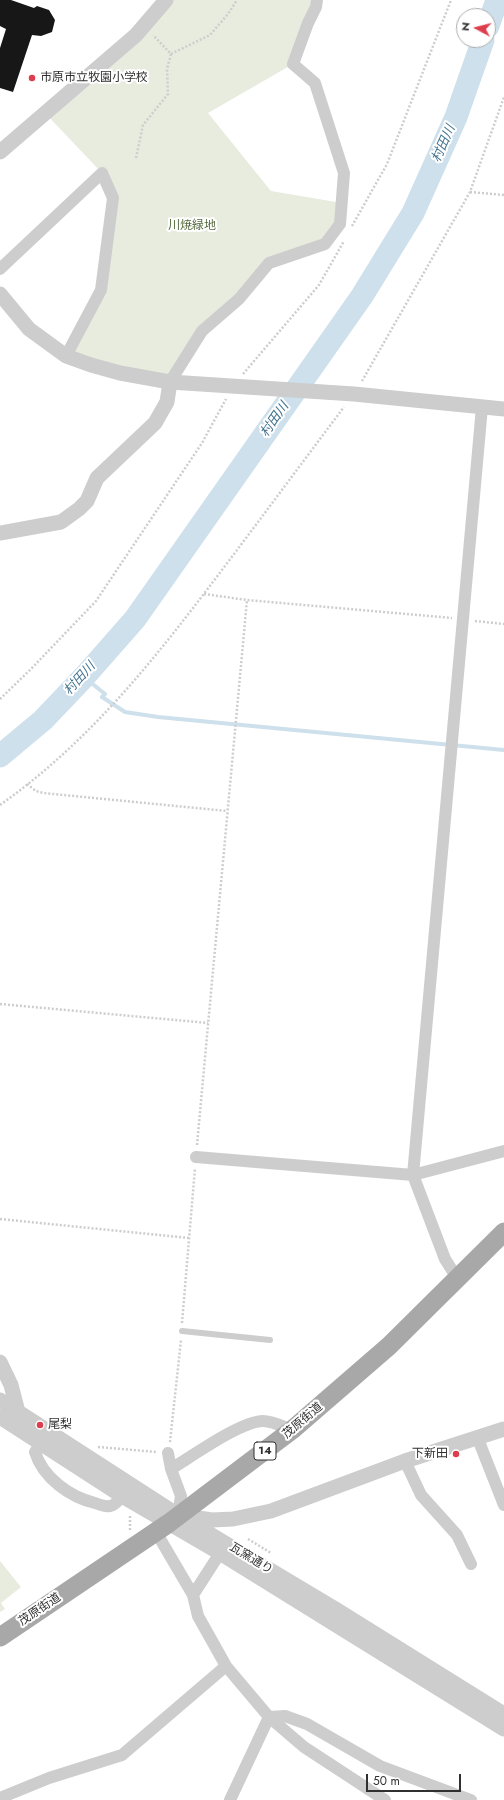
<!DOCTYPE html>
<meta charset="utf-8">
<style>
body{margin:0}
#map{position:relative;width:504px;height:1800px;overflow:hidden;background:#fff;font-family:Jost,sans-serif}
canvas{display:block}
.north{position:absolute;left:456px;top:8px;width:40px;height:40px;box-sizing:border-box;background:#fff;border:1px solid #acacac;border-radius:50%;rotate:277deg;font-size:11px;font-weight:700;line-height:16px;text-align:center;color:#303030}
.north::after{content:'';display:block;margin:auto;width:14px;height:18px;background:#dd3d4d;clip-path:polygon(50% 0,100% 100%,50% 72%,0 100%)}
.scale{position:absolute;left:366px;top:1774px;width:95px;height:18px;box-sizing:border-box;border:2px solid #303030;border-top:0;padding-left:5px;font-size:12px;line-height:14px;white-space:nowrap;color:#303030;-webkit-text-stroke:3px #fff;paint-order:stroke}
</style>
<div id="map">
<canvas width="504" height="1800"></canvas>
<div class="north">N</div>
<div class="scale">50 m</div>
</div>
<script>
const context = document.querySelector('canvas').getContext('2d');
context.lineJoin = 'round';
function fill(path, color) { context.fillStyle = color; context.fill(path, 'evenodd'); }
function strokePath(path, color, width, dash) { context.strokeStyle = color; context.lineWidth = width; context.lineCap = dash ? 'butt' : 'round'; context.setLineDash(dash || []); context.stroke(path); }
function drawText(font, color, halo, rows, align = 'center') {
  context.font = font + ' Jost,"Noto Sans JP",sans-serif'; context.lineWidth = 4; context.setLineDash([]); context.textBaseline = 'middle'; context.strokeStyle = halo; context.fillStyle = color; for (const [text, x, y, turn = 0] of rows) {
    context.save(); context.translate(x, y); context.rotate((+turn || 0) * Math.PI / 180); context.textAlign = isNaN(turn) ? turn : align; if (halo) context.strokeText(text, 0, 0); context.fillText(text, 0, 0); context.restore();
  }
}
fill(new Path2D(`
 M 166,0 L 317,0 L 293,64 L 208,113 L 271,191 L 342,203 L 340,224 L 325,244 L 269,263 L 202,331 L 170,382 L 66,356 L 101,290 L 113,198 L 102,173 L 45,113 Z
 M 0,1561 L 21,1587 L 1,1603 L 5,1609 L 0,1612 Z`), '#e7ecdf');
strokePath(new Path2D(`
 M 84,677 L 105,694 L 102,697 L 125,712 L 158,717 L 504,750`), '#cde0eb', 4);
strokePath(new Path2D(`
 M 488,26 L 497,0
 M 0,756 L 43,720 L 84,677 L 135,619 L 362,296 L 413,213 L 456,117 L 483,40`), '#cde0eb', 23);
fill(new Path2D(`
 M 0,0 L 11,0 L 34,8 L 37,6 L 49,10 L 55,20 L 52,32 L 41,36 L 32,35 L 13,92 L 0,88 L 0,48 L 6,29 L 0,26 Z`), '#171717');
strokePath(new Path2D(`
 M 171,54 L 210,35 L 228,14 L 237,0
 M 136,158 L 143,125 L 168,94 L 167,69 L 171,54 L 153,35
 M 470,192 L 504,195
 M 352,226 L 387,164 L 451,0
 M 243,374 L 319,285 L 344,241
 M 362,381 L 470,192 L 504,97
 M 204,594 L 247,600 L 452,618
 M 475,621 L 504,624
 M 0,699 L 31,669 L 96,601 L 202,443 L 226,399
 M 27,784 L 36,791 L 43,793 L 227,811
 M 0,805 C 92,740 157,656 225,566 C 265,513 304,460 344,407
 M 0,1004 L 208,1023
 M 197,1145 L 247,600
 M 0,1219 L 189,1238
 M 182,1323 L 195,1168
 M 170,1442 L 181,1340
 M 98,1447 L 157,1452
 M 130,1530 L 130,1516
 M 248,1539 L 271,1553`), '#cdcdcd', 2.5, [2, 2]);
strokePath(new Path2D(`
 M 182,1331 L 270,1340`), '#cdcdcd', 6);
strokePath(new Path2D(`
 M 0,269 L 102,173 L 113,198 L 101,290 L 66,356
 M 170,382 L 202,331 L 239,299 L 269,263 L 325,244 L 340,224 L 344,173 L 315,83 L 293,64 L 308,23 L 316,7 L 317,0
 M 196,1157 L 413,1175 L 504,1151
 M 457,1278 L 445,1259 L 413,1175 L 482,407
 M 478,1439 L 504,1505
 M 41,1443 L 35,1452 C 43,1478 70,1497 95,1503 C 100,1505 105,1507 110,1506 C 116,1505 118,1500 122,1496
 M 168,1453 L 171,1469 L 181,1496 L 178,1515
 M 405,1461 L 421,1495 L 457,1535 L 471,1564
 M 171,1469 C 191,1457 241,1421 263,1421 C 273,1421 284,1427 292,1430
 M 156,1532 L 193,1595 L 198,1616 L 226,1666 L 269,1717 L 304,1747 L 385,1800
 M 193,1595 L 220,1553
 M 0,1798 L 49,1778 L 122,1755 L 226,1666
 M 230,1800 L 269,1717 L 285,1716 L 307,1724 L 380,1766 L 471,1800`), '#cdcdcd', 12);
strokePath(new Path2D(`
 M 0,152 L 136,35 L 166,0
 M 0,294 L 29,329 L 66,356 L 91,365 L 120,373 L 170,382 L 354,394 L 504,409
 M 0,533 L 61,522 L 79,509 L 87,501 L 97,478 L 155,423 L 167,402 L 170,382
 M 0,1362 L 11,1385 L 18,1412
 M 0,1400 L 178,1515 L 337,1610 L 504,1714
 M 0,1417 L 122,1496 L 220,1553 L 504,1729
 M 185,1516 L 212,1520 L 233,1519 L 271,1511 L 405,1461 L 504,1429`), '#cdcdcd', 15);
strokePath(new Path2D(`
 M 0,1637 L 169,1523 L 292,1430 L 389,1346 L 504,1232`), '#a8a8a8', 19);
for (const [x, y, r, color] of [
 [32,78,4,"#dd3d4d"],
 [40,1425,4,"#dd3d4d"],
 [456,1454,4,"#dd3d4d"]
]) { const dot = new Path2D(); dot.arc(x, y, r, 0, 2 * Math.PI); context.fillStyle = color; context.fill(dot); strokePath(dot, '#fff', 1.5); }
for (const [x, y, w] of [
 [265,1451,22]
]) { const box = new Path2D(); box.roundRect(x - w / 2, y - 9, w, 18, 3); context.fillStyle = '#fff'; context.fill(box); strokePath(box, '#303030', 1); }
drawText('bold 11px', '#303030', null, [
 ["14",265,1451]
]);
drawText('12px', '#303030', '#fff', [
 ["市原市立牧園小学校",40,78],
 ["尾梨",48,1425],
 ["下新田",448,1454,"right"]
], 'left');
drawText('12px', '#556a3f', '#fff', [
 ["川焼緑地",192,226]
]);
drawText('12px', '#303030', '#fff', [
 ["茂原街道",303,1421,-40],
 ["瓦窯通り",251,1559,31],
 ["茂原街道",40,1610,-34]
]);
drawText('italic 13px', '#42738f', '#fff', [
 ["村田川",444,144,-66],
 ["村田川",275,420,-55],
 ["村田川",80,679,-48]
]);
</script>
